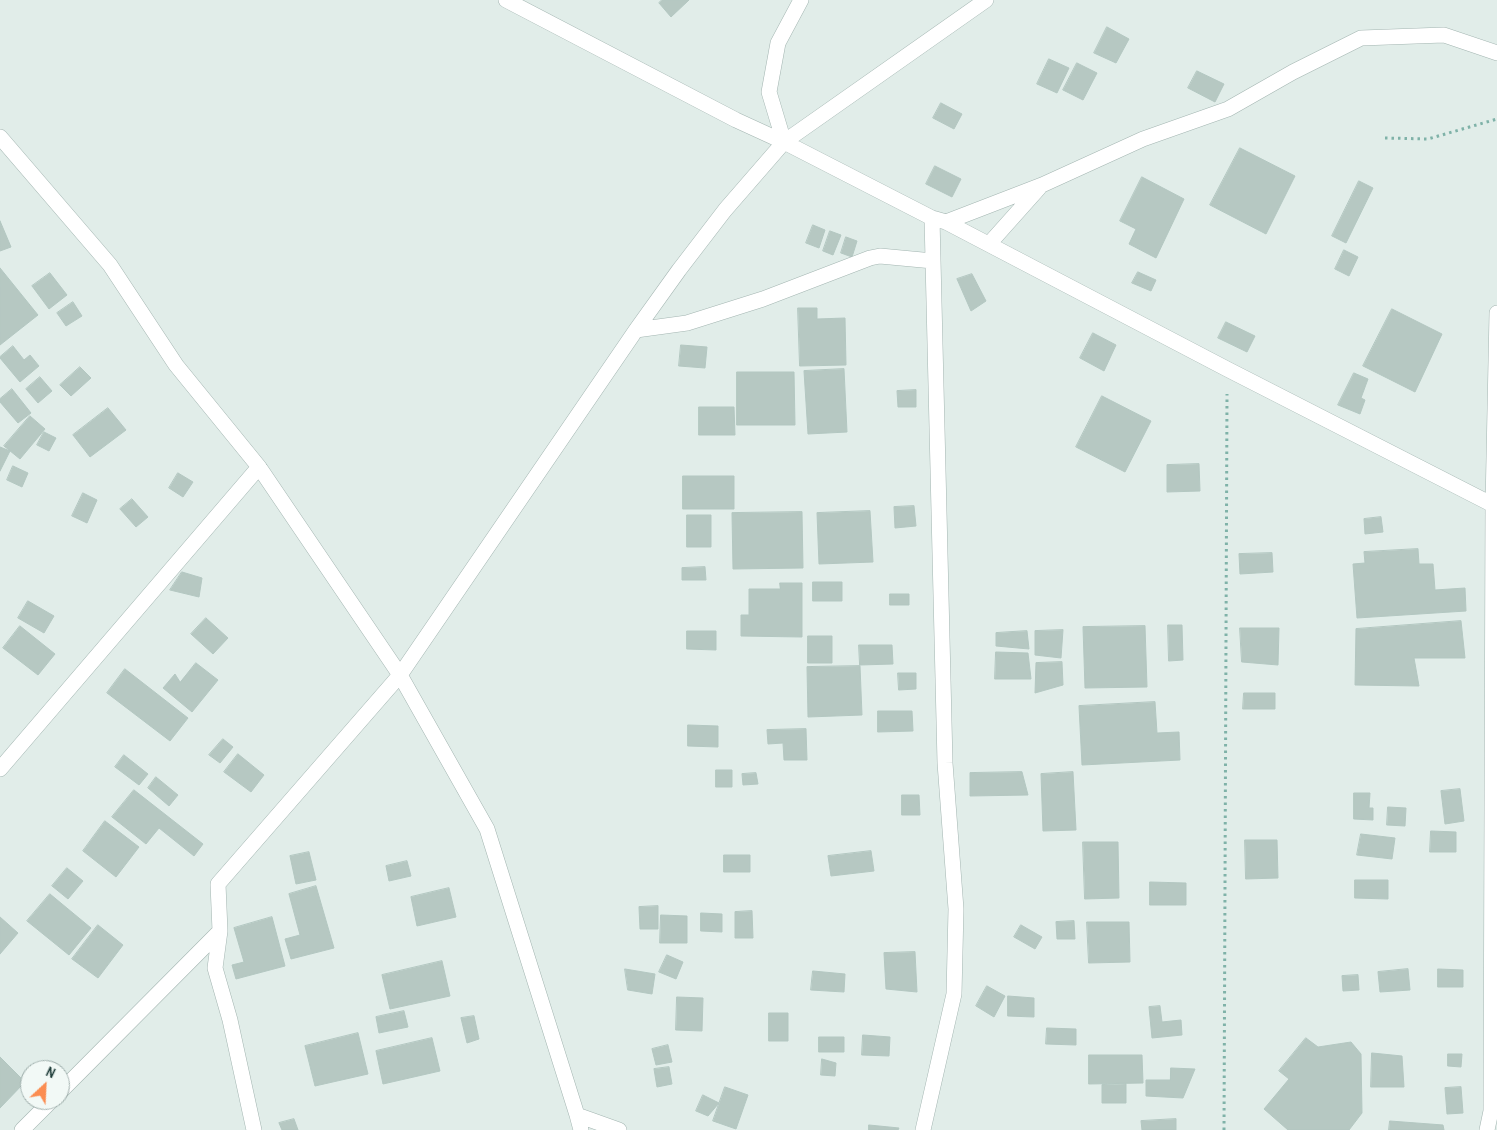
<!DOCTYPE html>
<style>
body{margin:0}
#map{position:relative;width:1497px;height:1130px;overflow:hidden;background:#e1ede9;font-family:"Archivo Narrow",sans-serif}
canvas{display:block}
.north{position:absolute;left:20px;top:1060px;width:50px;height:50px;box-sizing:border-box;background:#f2f9f6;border:1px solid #9eaeab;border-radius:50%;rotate:25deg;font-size:14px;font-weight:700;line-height:20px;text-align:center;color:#203e3a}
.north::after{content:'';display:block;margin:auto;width:18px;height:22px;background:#fb8d51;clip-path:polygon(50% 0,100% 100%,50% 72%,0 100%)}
</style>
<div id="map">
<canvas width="1497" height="1130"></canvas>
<div class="north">N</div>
</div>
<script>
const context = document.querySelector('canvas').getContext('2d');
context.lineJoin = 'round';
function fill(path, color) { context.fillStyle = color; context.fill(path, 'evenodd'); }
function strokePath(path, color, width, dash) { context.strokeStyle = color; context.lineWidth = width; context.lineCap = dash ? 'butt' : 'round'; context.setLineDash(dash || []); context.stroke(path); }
const building = new Path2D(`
 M 662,0 L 689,0 L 671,17 L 659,3 Z
 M 1107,27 L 1129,39 L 1116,63 L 1094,53 Z
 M 1049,59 L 1069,68 L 1057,93 L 1037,84 Z
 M 1077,63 L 1097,73 L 1083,100 L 1063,90 Z
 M 1197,71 L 1224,84 L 1215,102 L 1188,88 Z
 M 941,103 L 962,114 L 954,129 L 933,118 Z
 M 1240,148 L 1295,176 L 1266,234 L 1210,205 Z
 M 935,166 L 961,179 L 952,197 L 926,184 Z
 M 1142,177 L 1184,199 L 1156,258 L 1129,244 L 1136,229 L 1120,221 Z
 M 1359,181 L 1373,188 L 1346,243 L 1332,236 Z
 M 0,221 L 11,247 L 0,251 Z
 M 813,225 L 825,230 L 819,248 L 806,243 Z
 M 830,231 L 841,235 L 833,255 L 823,251 Z
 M 846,237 L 857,241 L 852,257 L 841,253 Z
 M 1344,250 L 1358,257 L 1349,276 L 1335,269 Z
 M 0,268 L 38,315 L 0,345 Z
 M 1138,272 L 1156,280 L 1151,291 L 1132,283 Z
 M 50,273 L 67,295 L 49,309 L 32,286 Z
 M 972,274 L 986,301 L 971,311 L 957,279 Z
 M 73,302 L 82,316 L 66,326 L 57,313 Z
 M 798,308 L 817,308 L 817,319 L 845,318 L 846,365 L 800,366 Z
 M 1392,309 L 1442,334 L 1415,392 L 1363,366 Z
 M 1226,322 L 1255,336 L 1247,352 L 1218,338 Z
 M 1093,333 L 1116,345 L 1104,371 L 1080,358 Z
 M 681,345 L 707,347 L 705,368 L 679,366 Z
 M 13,346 L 24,360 L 30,355 L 39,366 L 20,382 L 0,358 L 0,357 Z
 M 80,367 L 91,378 L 71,396 L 60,385 Z
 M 844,369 L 847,432 L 808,434 L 804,371 Z
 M 737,372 L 794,372 L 795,425 L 737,425 Z
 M 1354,373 L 1368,379 L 1361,398 L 1365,400 L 1360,414 L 1338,405 Z
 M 40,377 L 52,391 L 38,403 L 26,389 Z
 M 12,389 L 31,413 L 18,423 L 0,402 L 0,399 Z
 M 916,390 L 916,407 L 898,407 L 897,391 Z
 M 1102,396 L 1151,421 L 1125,472 L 1076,447 Z
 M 699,407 L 734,407 L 735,435 L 699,435 Z
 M 108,408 L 126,430 L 90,457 L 73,435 Z
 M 30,416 L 45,429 L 20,459 L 4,446 Z
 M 44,432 L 56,438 L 49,451 L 37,445 Z
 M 0,447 L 10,451 L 0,471 Z
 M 1199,464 L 1200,491 L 1167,492 L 1167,465 Z
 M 13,466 L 28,473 L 22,487 L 7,480 Z
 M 178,473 L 193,482 L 183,497 L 169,488 Z
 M 683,476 L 734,476 L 734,509 L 683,509 Z
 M 83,493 L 97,500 L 87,523 L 72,516 Z
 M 132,499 L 148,517 L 136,527 L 120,509 Z
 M 914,506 L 916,526 L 895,528 L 894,507 Z
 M 870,511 L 873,562 L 819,564 L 817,513 Z
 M 802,512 L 803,568 L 733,569 L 732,513 Z
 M 687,515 L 711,515 L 711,547 L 687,547 Z
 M 1381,517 L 1383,532 L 1365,534 L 1364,519 Z
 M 1418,549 L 1419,564 L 1433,564 L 1435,590 L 1465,588 L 1466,611 L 1357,618 L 1353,564 L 1365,563 L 1364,552 Z
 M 1272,553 L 1273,572 L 1240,574 L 1239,554 Z
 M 705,567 L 706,580 L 682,580 L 682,568 Z
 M 182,572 L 202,578 L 199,597 L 170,590 Z
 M 813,582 L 842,582 L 842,601 L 813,601 Z
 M 780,583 L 802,583 L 802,637 L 741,636 L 741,615 L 749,615 L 749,589 L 780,589 Z
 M 890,594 L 909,594 L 909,605 L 890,605 Z
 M 28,601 L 54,616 L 44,633 L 18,618 Z
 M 206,618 L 228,638 L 213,654 L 191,634 Z
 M 1461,621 L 1465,658 L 1414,658 L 1419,686 L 1355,685 L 1356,629 Z
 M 1168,625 L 1182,625 L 1183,660 L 1169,661 Z
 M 20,626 L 55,654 L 38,675 L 3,648 Z
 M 1145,626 L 1147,687 L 1085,688 L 1083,627 Z
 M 1240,628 L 1279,628 L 1278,665 L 1242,662 Z
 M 1063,630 L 1061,658 L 1035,655 L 1035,631 Z
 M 687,631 L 716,631 L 716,650 L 687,649 Z
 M 1027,631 L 1029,649 L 996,646 L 996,633 Z
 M 808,636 L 832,636 L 832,663 L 808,663 Z
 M 859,645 L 892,645 L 893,664 L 860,665 Z
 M 996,652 L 1028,653 L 1031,679 L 995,679 Z
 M 1062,662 L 1063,685 L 1035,693 L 1036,663 Z
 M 196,663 L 218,680 L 192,712 L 163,688 L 175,674 L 180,682 Z
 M 860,666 L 862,715 L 808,717 L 807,667 Z
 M 125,669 L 188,718 L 170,741 L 107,693 Z
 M 898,673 L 916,673 L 916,689 L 899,690 Z
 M 1244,693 L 1275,693 L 1275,709 L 1243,709 Z
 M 1155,702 L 1157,733 L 1179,732 L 1180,760 L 1082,765 L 1079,706 Z
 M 878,711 L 912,711 L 913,731 L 878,732 Z
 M 688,725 L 718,726 L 718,747 L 688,746 Z
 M 806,729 L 807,760 L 784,760 L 783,743 L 768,744 L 767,730 Z
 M 223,739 L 233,747 L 220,763 L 209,755 Z
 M 238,754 L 264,775 L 251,792 L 224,772 Z
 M 124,755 L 148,774 L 139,785 L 115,767 Z
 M 716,770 L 732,770 L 732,787 L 716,787 Z
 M 1022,772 L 1028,795 L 970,796 L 970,773 Z
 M 1073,772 L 1076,830 L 1043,831 L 1041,774 Z
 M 756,773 L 758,784 L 743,785 L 742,774 Z
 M 156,777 L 178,795 L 169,806 L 148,788 Z
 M 1460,789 L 1464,821 L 1445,824 L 1441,791 Z
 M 134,790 L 203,844 L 194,856 L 159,828 L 146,844 L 112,817 Z
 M 1354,793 L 1370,793 L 1369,808 L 1373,808 L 1373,820 L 1354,819 Z
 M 902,795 L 919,795 L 920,815 L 902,815 Z
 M 1388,807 L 1406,808 L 1405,826 L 1387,825 Z
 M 105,821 L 139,847 L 116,877 L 83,851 Z
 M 1431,831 L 1456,832 L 1456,852 L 1430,852 Z
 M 1361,834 L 1395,838 L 1392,859 L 1357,855 Z
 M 1245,840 L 1277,840 L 1278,878 L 1246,879 Z
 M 1083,842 L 1118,842 L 1119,898 L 1085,899 Z
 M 871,851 L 874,871 L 831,876 L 828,856 Z
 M 309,852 L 316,880 L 296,884 L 290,856 Z
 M 724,855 L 750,855 L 750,872 L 724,872 Z
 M 407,861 L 411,876 L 389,881 L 386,866 Z
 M 67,868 L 83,881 L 68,899 L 52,886 Z
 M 1355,880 L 1388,880 L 1388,899 L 1355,898 Z
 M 1150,882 L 1186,883 L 1186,905 L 1150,905 Z
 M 316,886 L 334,948 L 291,959 L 285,939 L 300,935 L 289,894 Z
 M 449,888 L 456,917 L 417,926 L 411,897 Z
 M 50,894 L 91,928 L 69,955 L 27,921 Z
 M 658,906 L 658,929 L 640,929 L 639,907 Z
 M 752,911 L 753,938 L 735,938 L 735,912 Z
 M 701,913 L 722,914 L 722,932 L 701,931 Z
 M 661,915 L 687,916 L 687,943 L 660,943 Z
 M 0,917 L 18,933 L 0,954 Z
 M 272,917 L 285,966 L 236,979 L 232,965 L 244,962 L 234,928 Z
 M 1074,921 L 1075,939 L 1057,939 L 1056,922 Z
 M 1087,922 L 1129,922 L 1130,962 L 1089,963 Z
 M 98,925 L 123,945 L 98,978 L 72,959 Z
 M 1021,925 L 1042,937 L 1035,949 L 1014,937 Z
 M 915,952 L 917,992 L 886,989 L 884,953 Z
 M 667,955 L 683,962 L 676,979 L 659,972 Z
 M 442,961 L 450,996 L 390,1009 L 382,975 Z
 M 625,969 L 655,974 L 652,994 L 628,990 Z
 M 1408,969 L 1410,990 L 1380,992 L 1378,972 Z
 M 1438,969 L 1463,970 L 1463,987 L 1438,987 Z
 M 813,971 L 845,974 L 844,992 L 811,990 Z
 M 1358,975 L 1359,990 L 1343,991 L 1342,976 Z
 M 987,986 L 1005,996 L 994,1017 L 976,1006 Z
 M 1008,996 L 1034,998 L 1034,1017 L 1008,1016 Z
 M 677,997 L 703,998 L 702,1031 L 676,1030 Z
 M 1160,1006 L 1162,1022 L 1181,1020 L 1182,1035 L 1152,1038 L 1149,1007 Z
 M 404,1011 L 408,1027 L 379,1033 L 376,1017 Z
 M 769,1013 L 788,1013 L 788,1041 L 769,1041 Z
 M 474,1016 L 479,1039 L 467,1043 L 461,1018 Z
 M 1047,1028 L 1076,1029 L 1076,1045 L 1046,1044 Z
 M 358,1033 L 368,1074 L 315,1086 L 305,1046 Z
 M 863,1035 L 890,1037 L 889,1056 L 862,1055 Z
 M 819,1037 L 844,1037 L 844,1052 L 819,1052 Z
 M 432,1038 L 440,1071 L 383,1084 L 376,1051 Z
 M 1306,1038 L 1318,1047 L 1351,1042 L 1361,1054 L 1362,1113 L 1349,1130 L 1288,1130 L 1264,1109 L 1289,1079 L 1279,1071 Z
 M 668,1045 L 672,1062 L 656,1065 L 652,1049 Z
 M 1372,1053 L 1402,1056 L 1404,1087 L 1371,1087 Z
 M 1448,1054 L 1462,1054 L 1461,1067 L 1448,1066 Z
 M 1089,1055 L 1142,1055 L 1143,1083 L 1089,1084 Z
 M 0,1057 L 25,1082 L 0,1108 Z
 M 822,1059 L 836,1063 L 835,1076 L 821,1075 Z
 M 669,1067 L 672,1084 L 657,1087 L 654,1069 Z
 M 1171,1068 L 1195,1069 L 1183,1098 L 1146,1096 L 1146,1080 L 1170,1080 Z
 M 1126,1084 L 1126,1103 L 1102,1103 L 1102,1085 Z
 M 725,1087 L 748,1095 L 736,1129 L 713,1121 Z
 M 1461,1087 L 1463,1113 L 1447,1114 L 1445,1088 Z
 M 703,1095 L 719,1103 L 708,1116 L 696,1111 Z
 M 294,1119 L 298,1130 L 282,1130 L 279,1123 Z
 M 1176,1119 L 1176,1130 L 1142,1130 L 1141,1121 Z
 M 1390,1121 L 1443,1125 L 1444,1130 L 1389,1130 Z
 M 869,1125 L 899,1128 L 898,1130 L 869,1130 Z`);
fill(building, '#b6c8c2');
strokePath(building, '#b3c7c1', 1);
const street = new Path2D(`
 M 506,0 L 736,120 L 784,142 L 932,218 L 946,222 L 1227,369 L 1497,507
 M 0,137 L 110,265 L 176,365 L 259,467 L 400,675 L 487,829 L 577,1115 L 581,1130
 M 784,142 L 769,92 L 778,43 L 801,0
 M 946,222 L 1042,185 L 1143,139 L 1228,109 L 1293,72 L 1361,38 L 1444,35 L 1497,53
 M 989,244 L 1039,188
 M 636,330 L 687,323 L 763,299 L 870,258 L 880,256 L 933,261
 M 0,769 L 259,467
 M 60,1092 L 220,931
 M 577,1115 L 619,1130
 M 22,1130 L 52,1100
 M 254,1130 L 230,1020 L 215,968 L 220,931 L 218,884 L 400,675 L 636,330 L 679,270 L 725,210 L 784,142 L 986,0
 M 923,1130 L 954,994 L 956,909 L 945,763 L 932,218
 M 1487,1130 L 1491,1111 L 1493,505 L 1497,313`);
strokePath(street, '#a3b5b1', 16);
strokePath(new Path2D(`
 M 1385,138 L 1428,139 L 1497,119
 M 1224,1130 L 1227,394`), '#7fb2a8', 3, [2.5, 4]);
strokePath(street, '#fff', 15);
</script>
